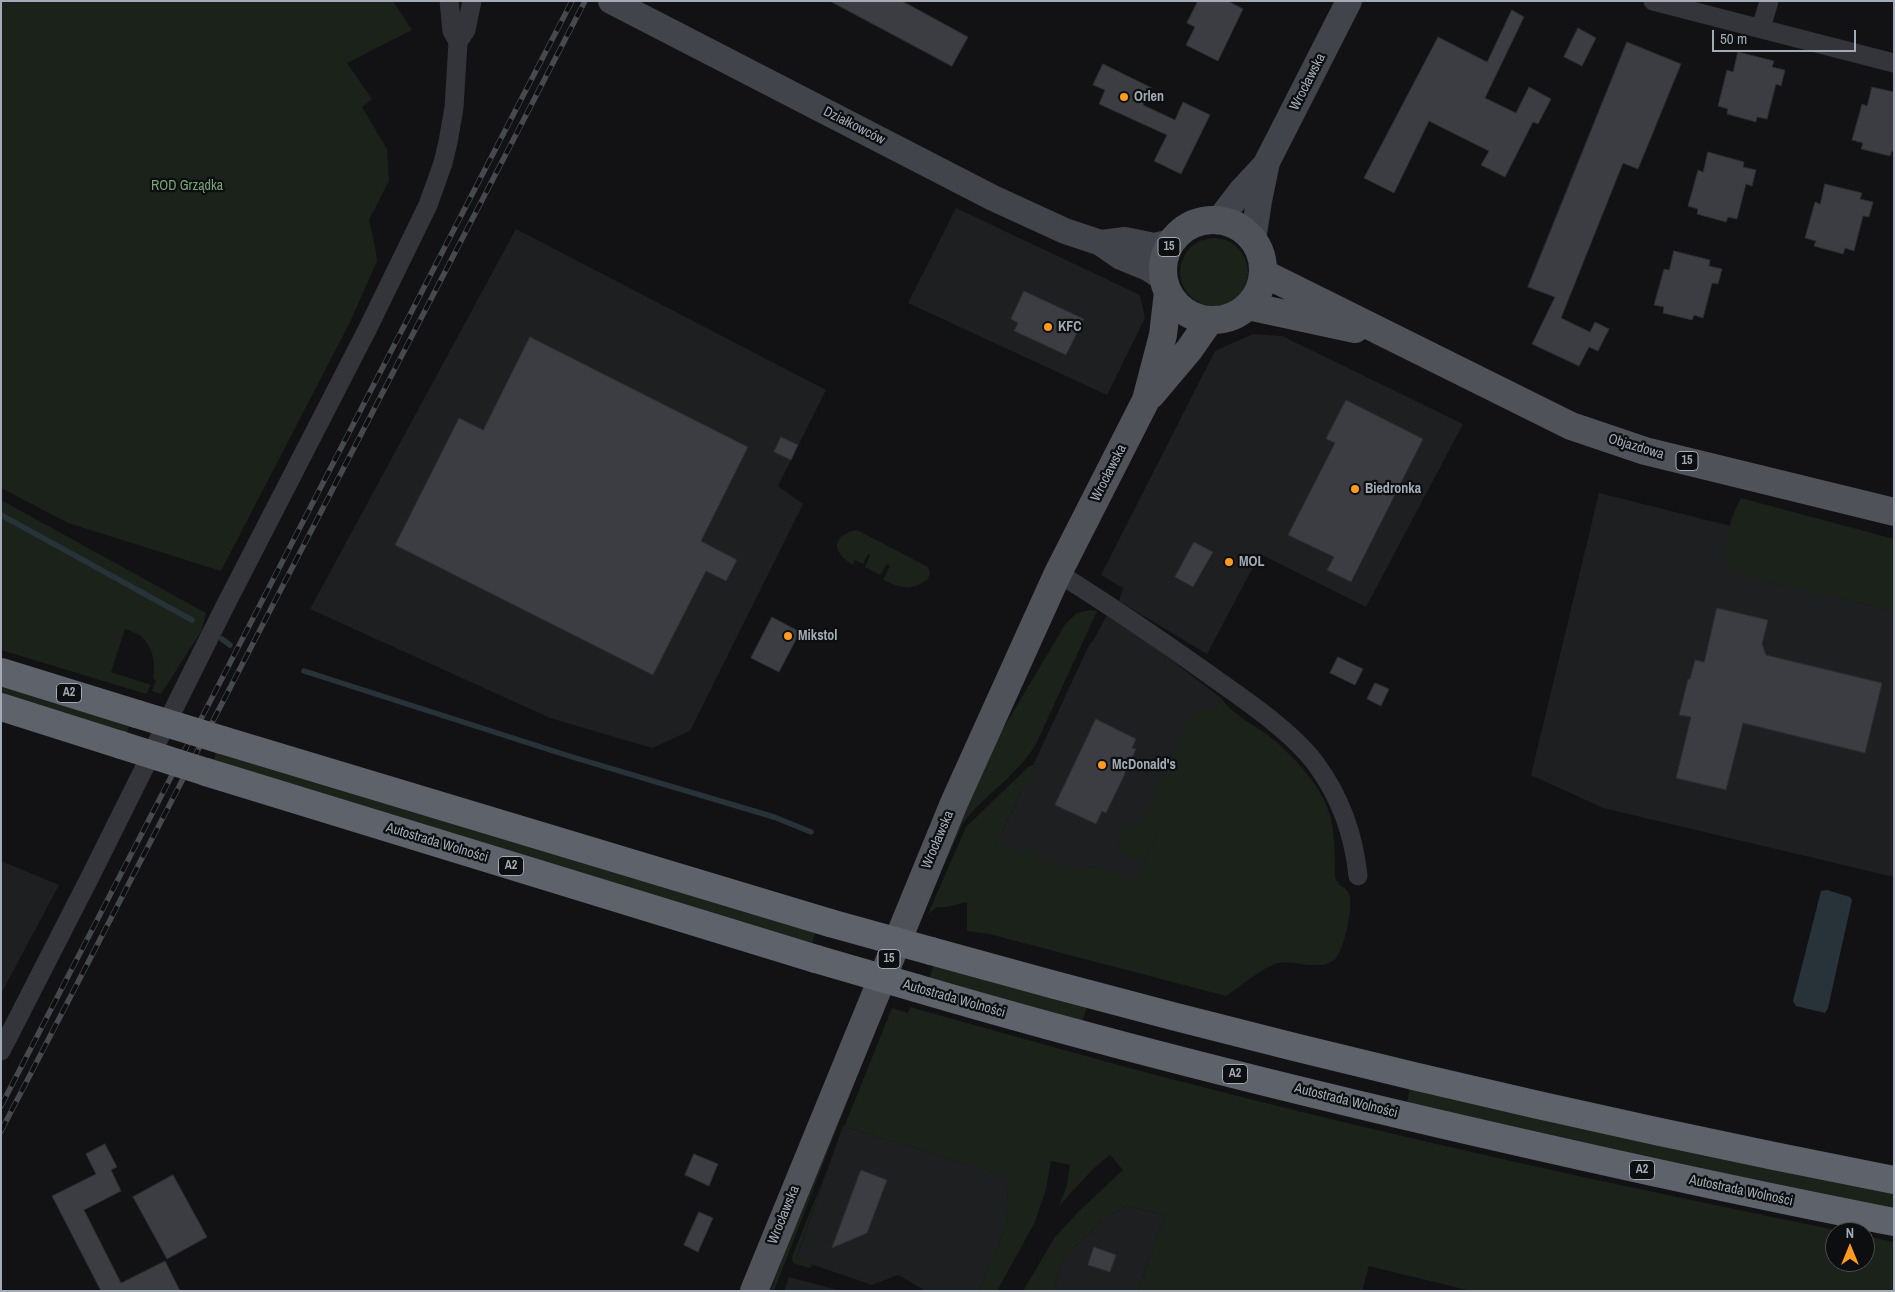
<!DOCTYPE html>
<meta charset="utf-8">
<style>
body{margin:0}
#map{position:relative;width:1895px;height:1292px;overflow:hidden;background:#121214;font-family:"Archivo Narrow",sans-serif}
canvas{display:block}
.frame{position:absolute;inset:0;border:2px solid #a2abb6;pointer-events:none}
.north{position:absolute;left:1825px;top:1222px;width:50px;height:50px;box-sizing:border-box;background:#0d0e0f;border:1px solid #494d52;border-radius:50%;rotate:0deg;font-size:14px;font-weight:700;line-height:20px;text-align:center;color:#a2abb6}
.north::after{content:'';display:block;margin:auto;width:18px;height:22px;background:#ff9b20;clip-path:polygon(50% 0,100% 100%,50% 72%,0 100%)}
.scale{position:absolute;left:1712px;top:30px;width:144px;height:22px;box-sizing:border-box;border:2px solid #a2abb6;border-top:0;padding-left:6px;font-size:15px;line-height:18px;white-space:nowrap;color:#a2abb6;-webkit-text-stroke:4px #0d0e0f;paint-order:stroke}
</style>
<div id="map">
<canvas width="1895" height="1292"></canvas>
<div class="frame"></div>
<div class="north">N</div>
<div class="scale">50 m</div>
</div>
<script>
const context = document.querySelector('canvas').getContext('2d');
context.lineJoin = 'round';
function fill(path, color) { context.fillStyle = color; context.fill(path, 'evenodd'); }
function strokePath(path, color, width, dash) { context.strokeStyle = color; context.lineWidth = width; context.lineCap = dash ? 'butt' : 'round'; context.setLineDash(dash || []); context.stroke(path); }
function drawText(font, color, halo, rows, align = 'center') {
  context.font = font + ' "Archivo Narrow",sans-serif'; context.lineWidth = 4.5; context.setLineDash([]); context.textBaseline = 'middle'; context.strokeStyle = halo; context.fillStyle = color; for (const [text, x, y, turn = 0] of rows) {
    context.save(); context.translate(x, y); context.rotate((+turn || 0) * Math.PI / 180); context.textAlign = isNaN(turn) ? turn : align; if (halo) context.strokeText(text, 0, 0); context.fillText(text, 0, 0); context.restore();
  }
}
fill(new Path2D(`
 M 956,208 L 1140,295 L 1145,318 L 1107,395 L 908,303 Z
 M 516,229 L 826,390 L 778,486 L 803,504 L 690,731 L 652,748 L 550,718 L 310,609 Z
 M 1253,334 L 1282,336 L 1463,424 L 1366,607 L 1260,554 L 1207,654 L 1119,601 L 1123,588 L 1101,575 L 1215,351 Z
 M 1599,493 L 1894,567 L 1894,877 L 1603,808 L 1531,775 Z
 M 1107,615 L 1144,639 L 1221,698 L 1133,889 L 1062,868 L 996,845 L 1089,645 L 1093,641 Z
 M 1,861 L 59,885 L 1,994 Z
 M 843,1126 L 1009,1177 L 1006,1226 L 979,1291 L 926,1291 L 898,1275 L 872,1285 L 796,1259 Z
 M 1127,1206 L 1165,1215 L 1138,1291 L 1054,1291 L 1062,1259 L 1106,1217 Z
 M 789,1277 L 841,1291 L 784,1291 Z`), '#1e1f21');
fill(new Path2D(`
 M 1,1 L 393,1 L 412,30 L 347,63 L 372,99 L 362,107 L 387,149 L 389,181 L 369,220 L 375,247 L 377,261 L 350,322 L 221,571 L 68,523 L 1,488 Z
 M1180 272a34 34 0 1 1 68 0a34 34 0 1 1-68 0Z
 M 1741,498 L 1894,539 L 1894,611 L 1745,577 L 1728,566 C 1723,545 1730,517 1741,498 Z
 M 1,500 L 206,613 L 202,630 L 161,694 L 152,691 L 156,680 L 153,679 C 156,664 153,649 143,638 C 139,633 130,631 125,629 L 111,672 L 151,685 L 146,694 L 1,650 Z
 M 857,530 L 928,567 L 930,573 L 928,579 C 911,592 901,588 883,580 L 890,566 L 887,564 L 880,575 L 865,567 L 870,555 L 868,554 L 863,564 L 855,560 L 853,565 C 831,552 831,535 857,530 Z
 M 1090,610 L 1097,611 L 1036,744 C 1018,775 985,794 963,823 L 919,920 L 950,840 L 997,739 L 1066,623 L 1077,613 Z
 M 1,684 L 130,726 L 126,733 L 1,695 Z
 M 1221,698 C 1233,715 1253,724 1269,736 C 1293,755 1324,788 1331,819 C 1335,837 1335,858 1335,877 C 1339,888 1346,886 1349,894 C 1354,905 1344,953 1334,960 C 1331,963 1324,965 1320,965 C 1306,967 1292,960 1278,963 C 1266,965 1237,989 1226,996 L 989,934 L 967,931 L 967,902 L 946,907 L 937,907 L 928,914 L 966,827 L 1028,767 L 1036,764 L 1038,765 C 1033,776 1030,787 1020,793 L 996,845 L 1000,846 L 1002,844 L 1023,853 L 1026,847 L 1032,849 L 1041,857 L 1065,868 L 1079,869 L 1097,866 L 1112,873 L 1137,880 L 1170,807 L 1144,862 C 1133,859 1115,854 1120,838 C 1121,834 1124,831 1125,826 L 1142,820 L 1194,712 L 1217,707 Z
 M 216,753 L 301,777 L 815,933 L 812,945 L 214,760 Z
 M 934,963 L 1087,1006 L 1082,1023 L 929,981 Z
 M 881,1005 L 884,1006 L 774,1291 L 770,1291 Z
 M 910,1007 C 997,1031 1084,1056 1171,1079 C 1394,1137 1619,1186 1845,1232 L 1835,1232 L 1835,1262 L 1865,1262 L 1865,1236 L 1894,1242 L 1894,1291 L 1471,1291 L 1369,1266 L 1362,1291 L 1138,1291 L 1165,1215 L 1127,1206 L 1106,1217 L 1062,1259 L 1054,1291 L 1023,1291 L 1055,1237 L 1079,1211 L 1123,1170 L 1110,1155 L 1093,1169 L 1059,1206 L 1067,1185 L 1070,1165 L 1051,1161 L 1046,1189 L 1035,1222 L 997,1291 L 979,1291 L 1006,1226 L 1008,1177 L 843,1126 L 796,1258 L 814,1265 L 809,1268 L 793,1263 L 792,1257 L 892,1008 L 908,1013 Z
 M 1410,1087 L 1894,1193 L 1894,1209 L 1772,1185 L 1407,1104 Z`), '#1a221a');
fill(new Path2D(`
 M 1827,890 L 1850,897 L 1852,900 L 1828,1008 L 1825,1013 L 1796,1006 L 1793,1001 L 1821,891 Z`), '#273339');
strokePath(new Path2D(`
 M 1,515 L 192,620
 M 222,639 L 230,645
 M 304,671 L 569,756 L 774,817 L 811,832`), '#273339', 5.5);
const building = new Path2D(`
 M 830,1 L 902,1 L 968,37 L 952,66 Z
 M 1198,1 L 1228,1 L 1243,9 L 1218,61 L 1186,45 L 1195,27 L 1187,23 Z
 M 1512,10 L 1524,17 L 1485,98 L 1516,113 L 1529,87 L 1551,99 L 1538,124 L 1533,122 L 1505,177 L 1481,165 L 1489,151 L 1429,121 L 1394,193 L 1364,178 L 1438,37 L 1487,62 Z
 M 1578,28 L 1596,38 L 1582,66 L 1564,57 Z
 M 1627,42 L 1681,64 L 1638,169 L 1623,163 L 1561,318 L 1590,332 L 1595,322 L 1609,329 L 1598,351 L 1589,347 L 1579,366 L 1532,344 L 1555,297 L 1528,287 Z
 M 1738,52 L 1774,61 L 1772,67 L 1785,70 L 1781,86 L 1776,84 L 1767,119 L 1757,117 L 1756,122 L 1727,114 L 1728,109 L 1718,106 L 1727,70 L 1733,72 Z
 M 1103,64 L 1152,88 L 1143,105 L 1175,120 L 1183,102 L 1210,115 L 1181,174 L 1154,161 L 1167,135 L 1099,104 L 1105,90 L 1093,85 Z
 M 1872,87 L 1894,92 L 1894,151 L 1892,151 L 1890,156 L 1861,149 L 1863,143 L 1852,140 L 1862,104 L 1867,106 Z
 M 1708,152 L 1744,162 L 1743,167 L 1756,170 L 1752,186 L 1746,184 L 1737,219 L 1728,217 L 1726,222 L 1697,214 L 1698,209 L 1688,206 L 1698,170 L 1703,172 Z
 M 1825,184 L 1862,193 L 1860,199 L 1873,202 L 1869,217 L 1863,216 L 1854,251 L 1845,248 L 1843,254 L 1814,246 L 1816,241 L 1805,238 L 1815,202 L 1820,204 Z
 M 1674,251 L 1710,260 L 1709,266 L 1722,269 L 1718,284 L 1712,283 L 1703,318 L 1694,315 L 1692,320 L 1663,313 L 1664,307 L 1654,305 L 1664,269 L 1669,270 Z
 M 1024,291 L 1084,319 L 1066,355 L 1014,331 L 1018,323 L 1011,319 Z
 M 530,337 L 748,447 L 701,541 L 737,560 L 726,581 L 706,571 L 653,675 L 395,545 L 459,418 L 483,430 Z
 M 1346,400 L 1423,439 L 1351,582 L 1327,570 L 1334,557 L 1288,535 L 1335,443 L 1326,439 Z
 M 781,437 L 798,445 L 791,460 L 774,452 Z
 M 1194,542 L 1213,552 L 1193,587 L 1175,577 Z
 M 1717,608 L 1768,620 L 1762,644 L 1766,655 L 1882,683 L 1865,753 L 1743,723 L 1726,790 L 1676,778 L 1691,717 L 1679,715 L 1688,679 L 1690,679 L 1695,660 L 1704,662 Z
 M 772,617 L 800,632 L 779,672 L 751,658 Z
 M 1338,657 L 1363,669 L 1355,685 L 1330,673 Z
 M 1375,683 L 1389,689 L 1381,706 L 1367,699 Z
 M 1096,719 L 1136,739 L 1132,748 L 1136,749 L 1121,782 L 1106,813 L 1102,811 L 1096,824 L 1055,805 Z
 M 105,1144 L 117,1167 L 111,1170 L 121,1191 L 84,1210 L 121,1283 L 165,1261 L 180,1291 L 101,1291 L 52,1196 L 96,1174 L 86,1154 Z
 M 694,1154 L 718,1164 L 709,1186 L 685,1175 Z
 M 861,1170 L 887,1180 L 867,1233 L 832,1248 Z
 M 173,1175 L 207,1237 L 167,1259 L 133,1197 Z
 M 699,1212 L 713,1218 L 698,1252 L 684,1245 Z
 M 1094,1247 L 1116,1255 L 1110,1272 L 1088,1265 Z`);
fill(building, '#3c3d42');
strokePath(building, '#2c2d30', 1);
strokePath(new Path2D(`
 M 449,1 L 452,31 L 458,42
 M 1653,1 L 1894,63
 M 1761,28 L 1769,1
 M 1058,573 C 1114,608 1168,645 1221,683 C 1252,705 1294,734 1316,764 C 1341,798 1354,836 1358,876
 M 1,1051 L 89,879 L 224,608 L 368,328 L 428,205 L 443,163 L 448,142 L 454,108 L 458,42 L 466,30 L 472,1`), '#33353a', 19);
strokePath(new Path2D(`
 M 611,1 L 993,198 L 1065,231 L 1101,243 L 1121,257 L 1148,268 L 1163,278
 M 1219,220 L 1242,190 L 1267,163
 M 1253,240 L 1259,201 L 1267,162 L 1349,1
 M 1101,243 L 1125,240 L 1154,246 L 1172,242`), '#41444a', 26);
strokePath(new Path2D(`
 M1163 270a50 50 0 1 1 100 0a50 50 0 1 1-100 0Z
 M 1263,273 L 1571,426 L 1645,451 L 1894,512
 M 1248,306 L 1355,329
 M 1151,395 L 1189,350 L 1210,320
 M 754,1291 L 954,803 L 1058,573 L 1146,400 L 1163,335 L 1168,292`), '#4f5259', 28);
strokePath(new Path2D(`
 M 1,672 L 137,714
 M 1,707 L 121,745
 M 222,740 L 830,923
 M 206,772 L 816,959
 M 931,951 C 1249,1040 1570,1117 1894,1180
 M 916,988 C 1116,1047 1320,1097 1523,1143 C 1646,1171 1770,1198 1894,1222`), '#5e636b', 28);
const rail = new Path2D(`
 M 1,1106 L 572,1
 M 1,1131 L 585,1`);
strokePath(rail, '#46494f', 5.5);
strokePath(rail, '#0d0e0f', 4, [11]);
strokePath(new Path2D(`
 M 137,714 L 222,740
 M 121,745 L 206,772
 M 830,923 L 931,951
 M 816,959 L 916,988`), '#5e636b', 28);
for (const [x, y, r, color] of [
 [1124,97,5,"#ff9b20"],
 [1048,327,5,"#ff9b20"],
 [1355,489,5,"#ff9b20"],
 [1229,562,5,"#ff9b20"],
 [788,636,5,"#ff9b20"],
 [1102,765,5,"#ff9b20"]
]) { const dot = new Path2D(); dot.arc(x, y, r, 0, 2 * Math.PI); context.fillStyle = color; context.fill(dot); strokePath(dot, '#0d0e0f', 2); }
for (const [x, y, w] of [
 [1169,247,22],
 [1687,461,22],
 [69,693,25],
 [511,866,25],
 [889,959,22],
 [1235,1074,25],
 [1642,1170,25]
]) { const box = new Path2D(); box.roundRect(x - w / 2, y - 9.5, w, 19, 4); context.fillStyle = '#0d0e0f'; context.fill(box); strokePath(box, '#a2abb6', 1); }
drawText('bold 12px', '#a2abb6', null, [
 ["15",1169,247],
 ["15",1687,461],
 ["A2",69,693],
 ["A2",511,866],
 ["15",889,959],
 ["A2",1235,1074],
 ["A2",1642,1170]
]);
drawText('14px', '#a2abb6', '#0d0e0f', [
 ["Wrocławska",1308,82,-63],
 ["Działkowców",854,126,27],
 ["Objazdowa",1636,447,17],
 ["Wrocławska",1109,473,-63],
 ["Wrocławska",938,840,-67],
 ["Autostrada Wolności",437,843,17],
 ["Autostrada Wolności",954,999,16],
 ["Autostrada Wolności",1346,1101,14],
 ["Autostrada Wolności",1741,1191,12],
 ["Wrocławska",784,1215,-68]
]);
drawText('bold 14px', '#a2abb6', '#0d0e0f', [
 ["Orlen",1134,97],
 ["KFC",1058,327],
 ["Biedronka",1365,489],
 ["MOL",1239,562],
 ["Mikstol",798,636],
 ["McDonald's",1112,765]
], 'left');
drawText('14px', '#79a377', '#0d0e0f', [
 ["ROD Grządka",187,186]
]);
</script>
